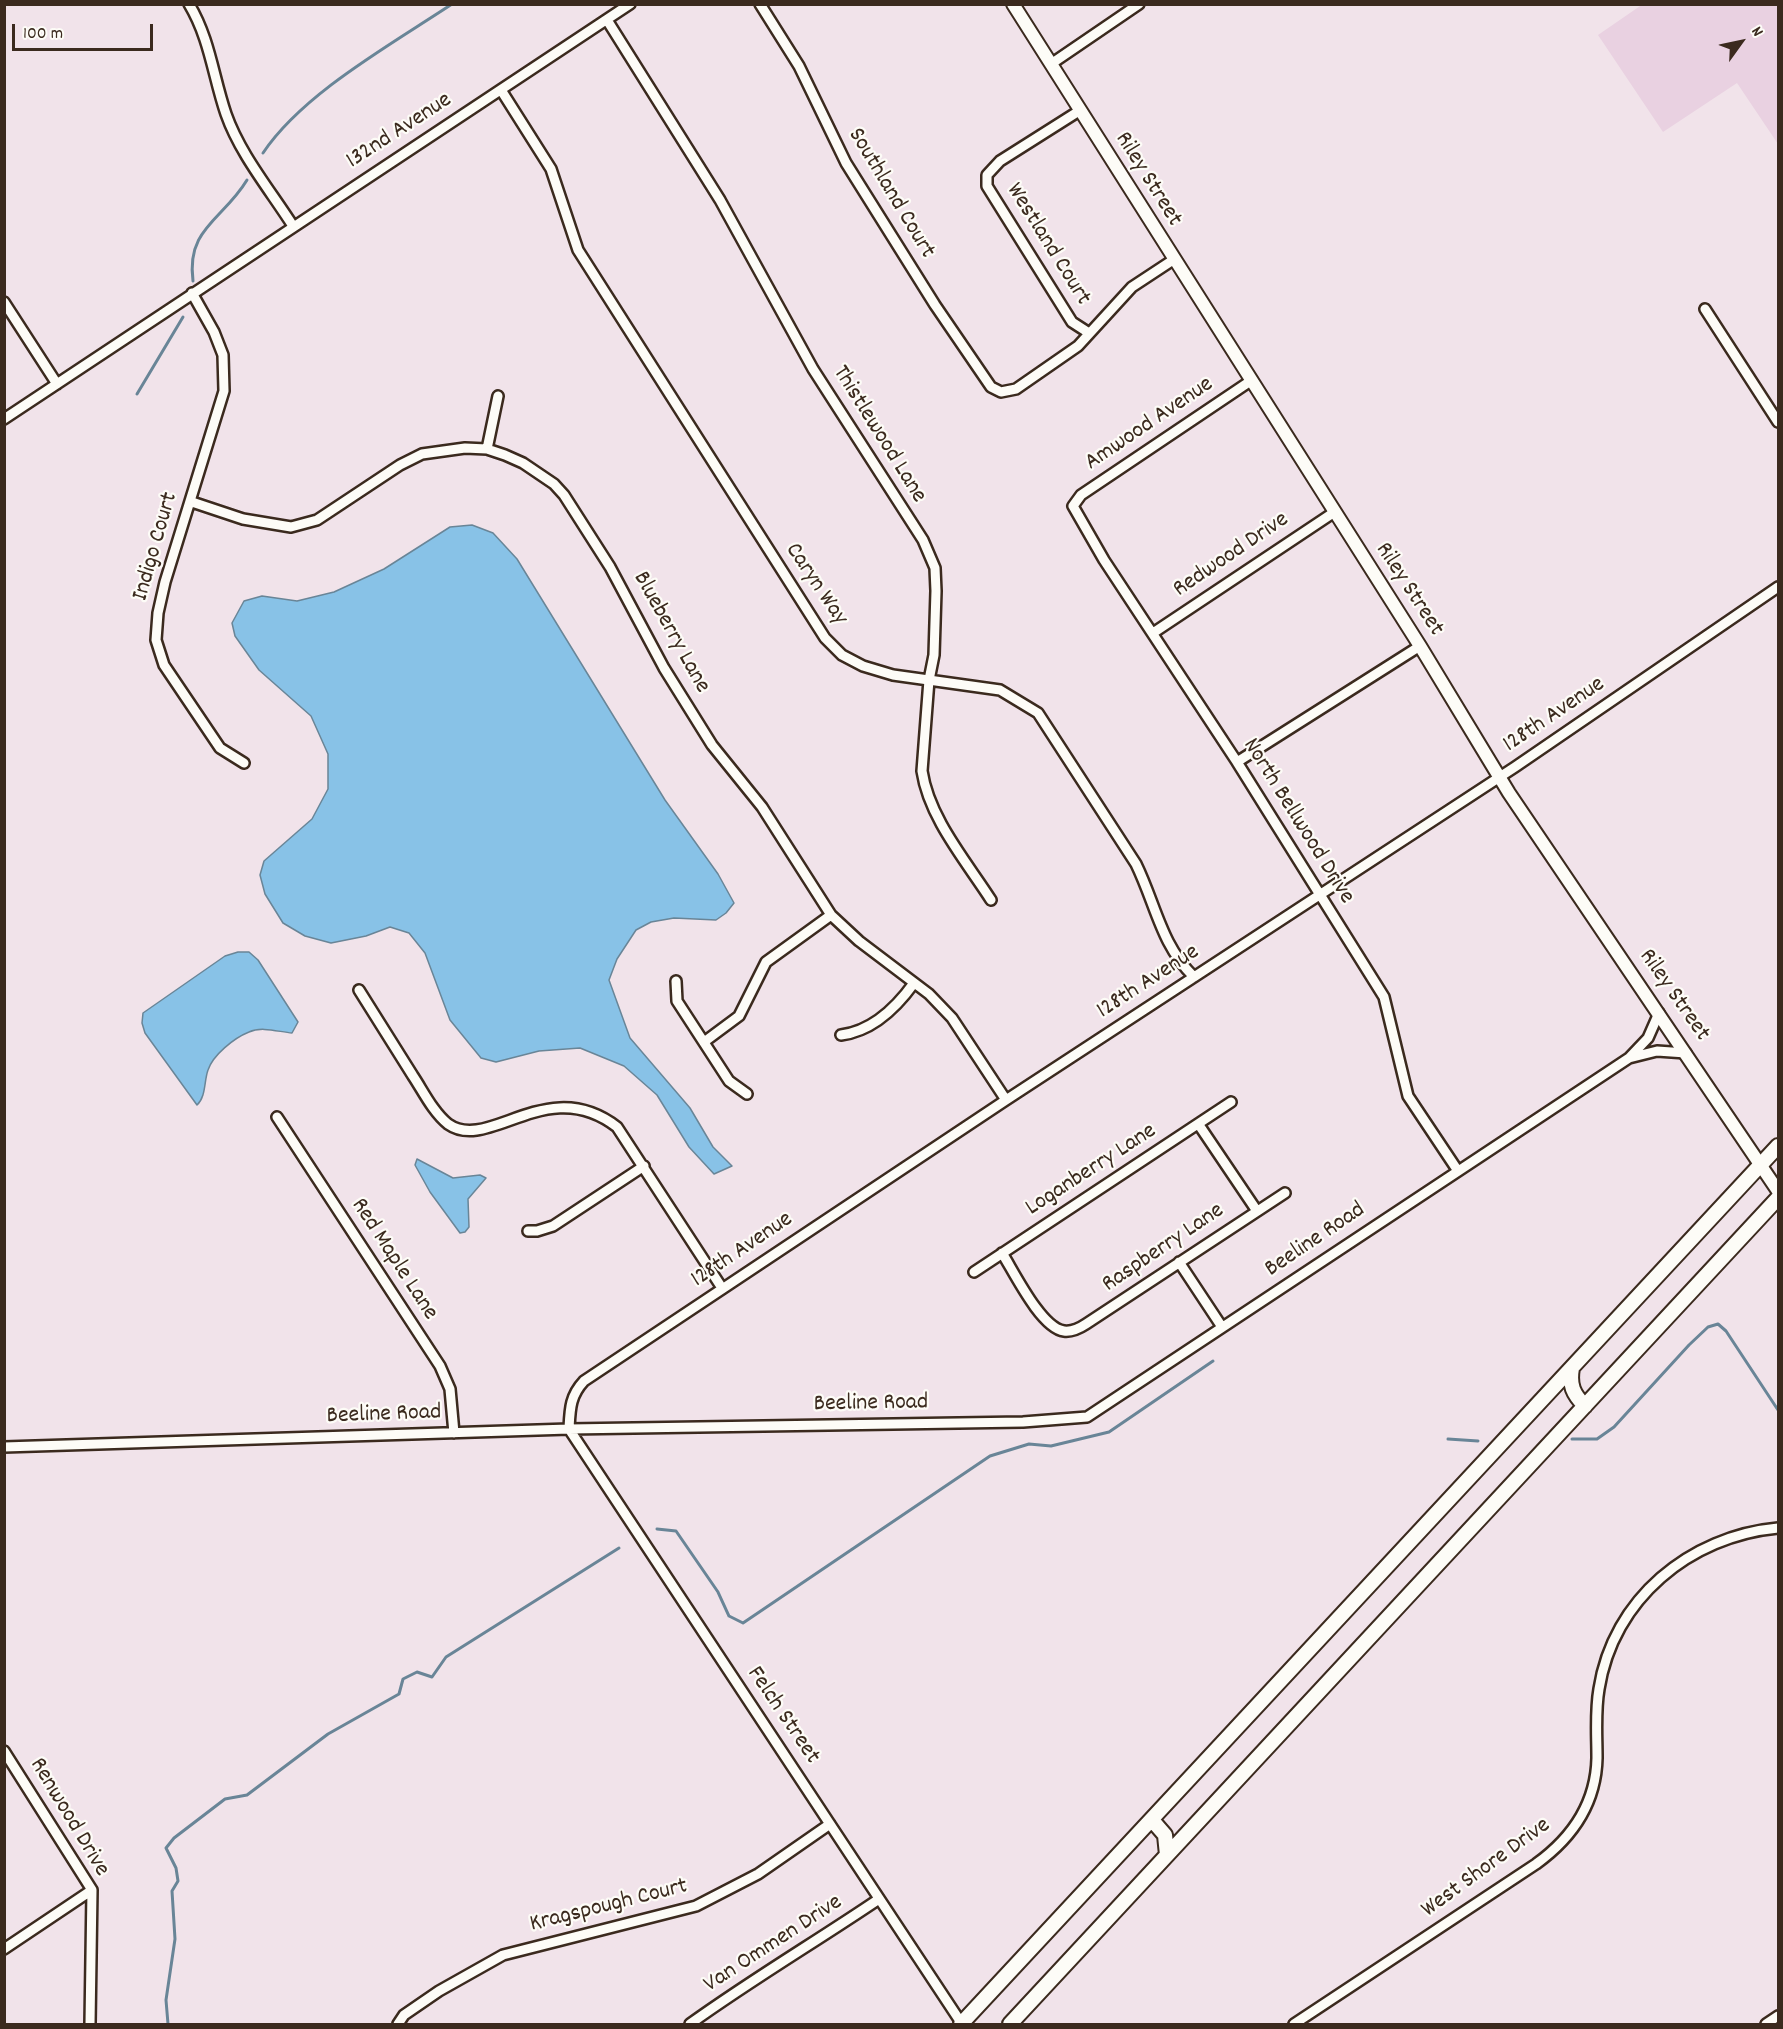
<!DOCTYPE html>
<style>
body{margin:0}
#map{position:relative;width:1783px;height:2029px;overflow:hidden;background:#f1e3ea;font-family:Dekko,sans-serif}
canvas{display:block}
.frame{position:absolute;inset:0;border:6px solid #3b2a1e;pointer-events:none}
.north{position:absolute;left:1711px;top:12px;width:60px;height:60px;-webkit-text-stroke:4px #fdfcf7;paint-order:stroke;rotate:57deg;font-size:16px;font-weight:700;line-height:24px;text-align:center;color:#3b2a1e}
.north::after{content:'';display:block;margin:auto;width:21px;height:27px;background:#3b2a1e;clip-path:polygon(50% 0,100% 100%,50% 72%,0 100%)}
.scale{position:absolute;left:12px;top:24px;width:141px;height:27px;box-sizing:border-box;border:3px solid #3b2a1e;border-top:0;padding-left:8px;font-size:18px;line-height:21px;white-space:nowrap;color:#3b2a1e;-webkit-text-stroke:4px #fdfcf7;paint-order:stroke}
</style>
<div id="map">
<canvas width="1783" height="2029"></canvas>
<div class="frame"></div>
<div class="north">N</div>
<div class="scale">100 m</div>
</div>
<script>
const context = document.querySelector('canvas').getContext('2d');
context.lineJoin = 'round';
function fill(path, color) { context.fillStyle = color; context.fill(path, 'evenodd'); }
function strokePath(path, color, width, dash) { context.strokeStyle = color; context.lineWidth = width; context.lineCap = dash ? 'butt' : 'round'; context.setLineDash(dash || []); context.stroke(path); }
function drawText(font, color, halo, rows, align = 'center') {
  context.font = font + ' Dekko,sans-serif'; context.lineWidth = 4.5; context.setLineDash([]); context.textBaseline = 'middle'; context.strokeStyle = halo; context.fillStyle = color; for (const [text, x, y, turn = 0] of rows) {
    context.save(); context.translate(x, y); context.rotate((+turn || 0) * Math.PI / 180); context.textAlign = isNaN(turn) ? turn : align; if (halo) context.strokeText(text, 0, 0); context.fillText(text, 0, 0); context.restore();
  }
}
fill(new Path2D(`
 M 1643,4 L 1778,5 L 1778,144 L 1737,83 L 1663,132 L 1598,35 Z`), '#e9d1e1');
const water = new Path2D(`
 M 472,525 L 493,533 L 517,559 L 665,800 L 718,874 L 734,903 L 726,913 L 716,920 L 674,918 L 651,922 L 636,930 L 617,959 L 609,980 L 630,1038 L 690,1108 L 713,1147 L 732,1166 L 714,1174 L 689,1147 L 657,1095 L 624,1066 L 580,1048 L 539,1051 L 496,1062 L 481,1058 L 450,1020 L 425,953 L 409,933 L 390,927 L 366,936 L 331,943 L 305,936 L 283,923 L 265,894 L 260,875 L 264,861 L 312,819 L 328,789 L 328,754 L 311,716 L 259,670 L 235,636 L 232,623 L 244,601 L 262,596 L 297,601 L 334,592 L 384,569 L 450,527 Z
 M 238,952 L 249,952 L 258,960 L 298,1022 L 292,1033 C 279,1032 262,1026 249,1032 C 234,1038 213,1055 208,1070 C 204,1081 206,1097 197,1105 L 145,1033 L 142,1023 L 143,1013 L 225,956 Z
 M 417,1159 L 453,1178 L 480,1175 L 486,1178 L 468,1199 L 469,1227 L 465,1232 L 460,1233 L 430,1192 L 415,1165 Z`);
fill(water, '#88c2e7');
strokePath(water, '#698597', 1.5);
strokePath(new Path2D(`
 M 263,153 C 303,93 392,44 452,4
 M 193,281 C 186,228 223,220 247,180
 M 137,394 L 183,317
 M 1448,1439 L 1478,1441
 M 1572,1439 L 1597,1439 L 1614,1427 L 1689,1345 L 1708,1327 L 1718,1324 L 1726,1331 L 1778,1410
 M 657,1529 L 676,1531 L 718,1592 L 729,1616 L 743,1623 L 990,1456 L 1029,1444 L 1051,1446 L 1109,1432 L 1213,1361
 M 168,2024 L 166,2000 L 175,1939 L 172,1891 L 178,1881 L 176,1868 L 166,1848 L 174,1838 L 225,1799 L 247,1795 L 328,1734 L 399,1694 L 403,1679 L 417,1672 L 432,1677 L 446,1657 L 619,1548`), '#698597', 3);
const minor = new Path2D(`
 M 189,4 C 210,39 213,76 226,114 C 240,154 270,190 293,226
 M 760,4 L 799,66 L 846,163 L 935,305 L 991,387 L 1001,392 L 1016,389 L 1078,346 L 1132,287 L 1173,260
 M 607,20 L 720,200 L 813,369 L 923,540 L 935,568 L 936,591 L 934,655 L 929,680 L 922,771 C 929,818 966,861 991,900
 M 1051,64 L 1139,4
 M 501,90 L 551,169 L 578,250 L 825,638 L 842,655 L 863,666 L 893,675 L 1000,690 L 1038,713 L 1136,864 C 1156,905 1161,945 1194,977
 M 1079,111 L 1000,161 L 987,175 L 987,186 L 1072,322 L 1089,333
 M 192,293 L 214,332 L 223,355 L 224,391 L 165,582 L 158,613 L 156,640 L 164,665 L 220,748 L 244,763
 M 4,302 L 57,384
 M 1705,309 L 1778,422
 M 1252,380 L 1081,495 L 1073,506 L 1104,560 L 1237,762 L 1384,997 L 1408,1096 L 1458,1171
 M 4,419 L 630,4
 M 487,449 L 498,396
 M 192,502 L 243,519 L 291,527 L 317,520 L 400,465 L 422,454 L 465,448 L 487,449 L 505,455 L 523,463 L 554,484 L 564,495 L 610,567 L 664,668 L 712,745 L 762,807 L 831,915 L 859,941 L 929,994 L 952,1018 L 1006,1100
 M 1153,633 L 1333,513
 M 1237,762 L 1420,646
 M 676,981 L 677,1001 L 729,1081 L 747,1094
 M 359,990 C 377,1019 395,1047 413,1076 C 423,1091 433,1112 448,1124 C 489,1153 547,1073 617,1127 L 722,1288
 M 1659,1013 L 1648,1038 L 1629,1058 L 1657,1051 L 1686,1053
 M 841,1035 C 873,1031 896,1008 914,983
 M 704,1042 L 739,1016 L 766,962 L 831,915
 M 277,1117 L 440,1366 L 450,1389 L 454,1433
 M 1199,1125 L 1257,1211
 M 528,1231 L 537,1231 L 553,1226 L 644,1166
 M 1002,1253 C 1014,1272 1041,1328 1064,1331 C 1072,1332 1080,1328 1086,1324 L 1285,1193
 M 1179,1262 L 1222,1327
 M 974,1272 L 1231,1102
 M 569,1429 C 570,1409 570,1396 584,1381 L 1006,1100 L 1515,767 L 1778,587
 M 569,1429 L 962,2024
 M 4,1447 L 569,1429 L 1023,1422 L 1087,1417 L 1629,1058
 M 4,1751 L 92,1890 L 90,2024
 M 4,1949 L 92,1890
 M 398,2024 L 404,2015 L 439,1991 L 503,1955 L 696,1906 L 758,1874 L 830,1824
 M 690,2024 C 751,1980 817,1941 879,1899
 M 1294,2024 L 1536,1864 C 1572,1838 1596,1804 1597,1758 C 1597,1735 1595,1712 1599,1689 C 1613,1599 1690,1536 1778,1528
 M 1766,2024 L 1778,2016`);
const major = new Path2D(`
 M 1013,4 L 1420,646 L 1509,793 L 1778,1191`);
const highway = new Path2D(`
 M 1572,1368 C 1569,1385 1573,1394 1585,1406
 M 1152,1820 L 1165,1835 L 1167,1855
 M 961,2024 L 1778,1146
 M 1010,2024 L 1778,1198`);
strokePath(minor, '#3b2a1e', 14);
strokePath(major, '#3b2a1e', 16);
strokePath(highway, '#3b2a1e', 18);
strokePath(minor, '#fdfcf7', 9);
strokePath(major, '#fdfcf7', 12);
strokePath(highway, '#fdfcf7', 14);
drawText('24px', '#3b2a1e', '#fdfcf7', [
 ["132nd Avenue",400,132,-33],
 ["Riley Street",1147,180,58],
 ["Southland Court",890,194,59],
 ["Westland Court",1047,245,58],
 ["Amwood Avenue",1150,425,-34],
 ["Thistlewood Lane",878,435,58],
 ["Indigo Court",157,547,-74],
 ["Redwood Drive",1232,556,-34],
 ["Caryn Way",815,585,56],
 ["Riley Street",1408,590,57],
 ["Blueberry Lane",670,633,61],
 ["128th Avenue",1555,716,-34],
 ["North Bellwood Drive",1297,822,58],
 ["128th Avenue",1149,983,-33],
 ["Riley Street",1673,996,55],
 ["Loganberry Lane",1092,1171,-33],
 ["Beeline Road",1316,1241,-34],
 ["Raspberry Lane",1164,1249,-34],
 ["128th Avenue",743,1251,-34],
 ["Red Maple Lane",393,1260,57],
 ["Beeline Road",871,1405,-1],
 ["Beeline Road",384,1416,-2],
 ["Felch Street",782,1716,56],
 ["Renwood Drive",68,1818,59],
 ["West Shore Drive",1487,1869,-36],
 ["Kragspough Court",609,1907,-14],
 ["Van Ommen Drive",774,1945,-33]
]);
</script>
